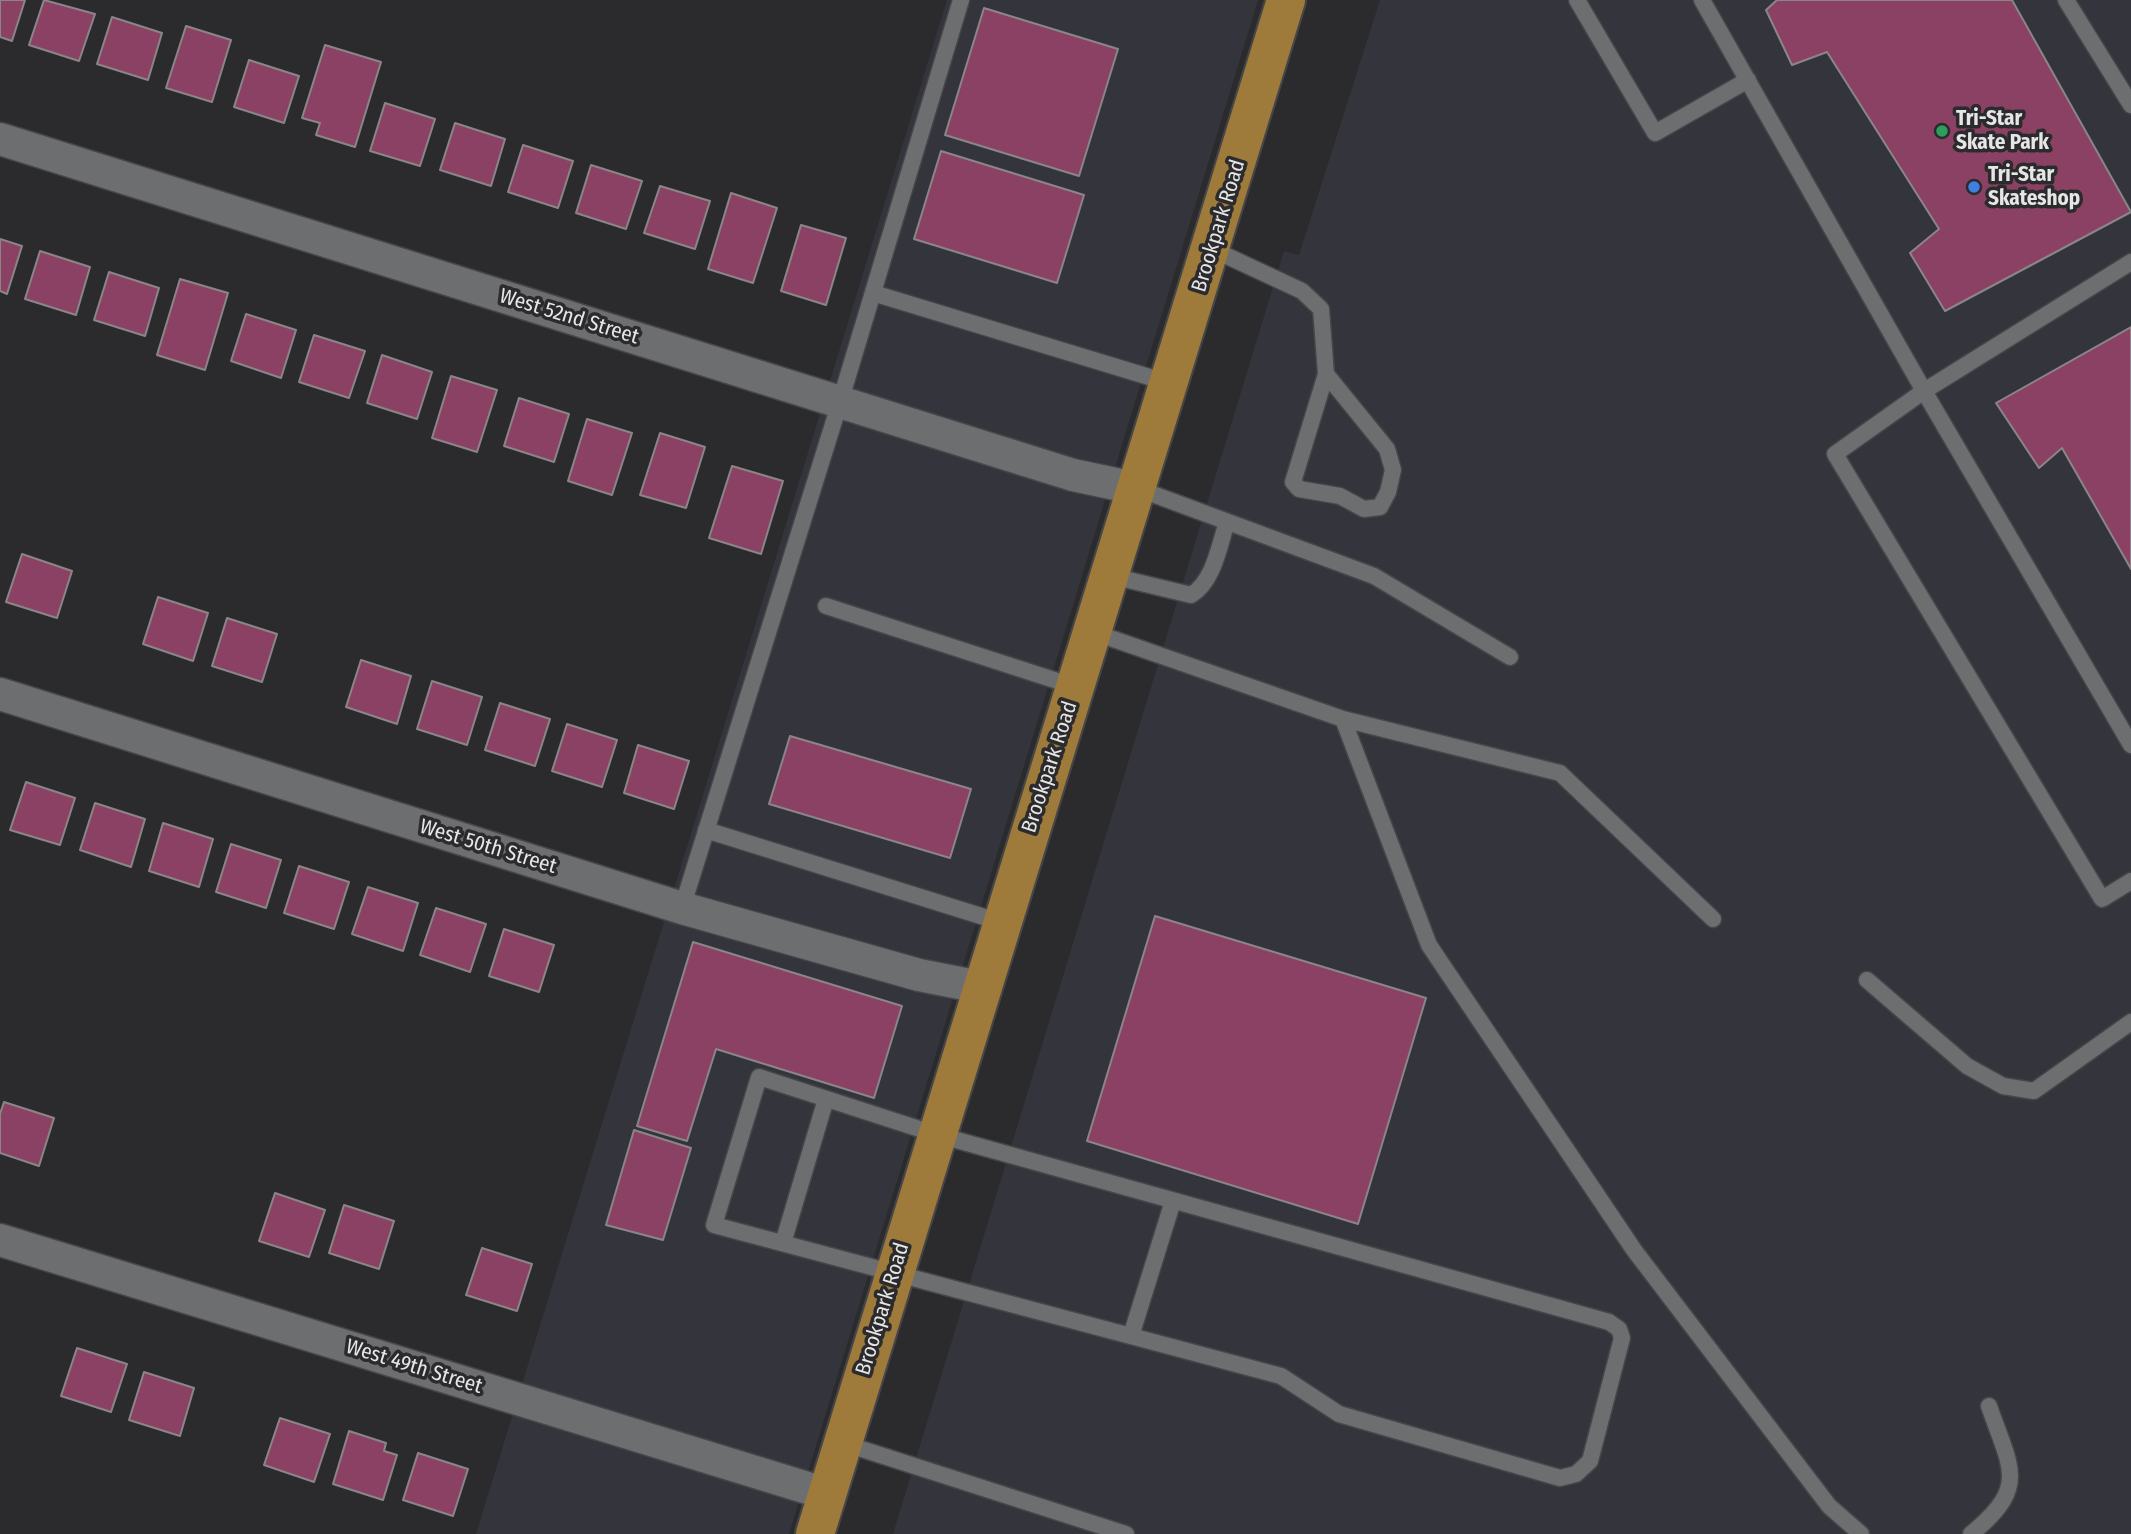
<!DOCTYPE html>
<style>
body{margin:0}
canvas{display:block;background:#2b2b2d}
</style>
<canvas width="2131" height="1534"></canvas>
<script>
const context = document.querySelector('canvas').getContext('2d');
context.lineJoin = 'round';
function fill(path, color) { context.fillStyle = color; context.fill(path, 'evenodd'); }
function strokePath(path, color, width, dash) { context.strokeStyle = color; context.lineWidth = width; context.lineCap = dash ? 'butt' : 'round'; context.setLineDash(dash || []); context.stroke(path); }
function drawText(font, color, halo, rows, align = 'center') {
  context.font = font + ' "Fira Sans Condensed",sans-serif'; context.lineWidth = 7; context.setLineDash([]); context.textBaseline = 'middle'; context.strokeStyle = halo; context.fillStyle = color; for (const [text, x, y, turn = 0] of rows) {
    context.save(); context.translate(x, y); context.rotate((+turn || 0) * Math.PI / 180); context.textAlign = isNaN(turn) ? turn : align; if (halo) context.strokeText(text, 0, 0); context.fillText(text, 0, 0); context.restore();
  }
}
fill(new Path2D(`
 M 947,0 L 1258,0 L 789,1534 L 476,1534 Z
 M 1380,0 L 2131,0 L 2131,1534 L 893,1534 L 1284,251 L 1299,255 Z`), '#33343c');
const building = new Path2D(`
 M 0,0 L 25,0 L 12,41 L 0,37 Z
 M 44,0 L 95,14 L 79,61 L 29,45 Z
 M 1777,0 L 2012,0 L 2131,212 L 1945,311 L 1910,253 L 1939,229 L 1827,52 L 1792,65 L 1766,10 Z
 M 984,8 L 1118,49 L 1079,176 L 945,135 Z
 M 112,17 L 162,33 L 148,80 L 97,64 Z
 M 186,26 L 231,40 L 212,102 L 166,88 Z
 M 325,45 L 381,62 L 355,147 L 316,135 L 320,123 L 302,118 Z
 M 249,60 L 299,76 L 284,123 L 234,107 Z
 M 385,103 L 435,119 L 420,166 L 370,151 Z
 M 455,123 L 505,139 L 491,186 L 440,170 Z
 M 523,145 L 573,161 L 558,208 L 508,192 Z
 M 941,151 L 1084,195 L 1057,283 L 914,239 Z
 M 591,165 L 642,181 L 626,229 L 576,213 Z
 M 660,186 L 710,201 L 695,249 L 644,233 Z
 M 731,193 L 777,208 L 753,283 L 708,269 Z
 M 801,225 L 846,238 L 826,305 L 781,291 Z
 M 0,239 L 22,246 L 7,294 L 0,291 Z
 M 40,251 L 90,267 L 76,315 L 25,299 Z
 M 109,272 L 159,288 L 145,336 L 94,320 Z
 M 180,279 L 228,293 L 205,370 L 157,355 Z
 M 246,314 L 296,330 L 281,378 L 231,361 Z
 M 2131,327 L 2131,569 L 2062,448 L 2039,468 L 1996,403 Z
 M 314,335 L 365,351 L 349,398 L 299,382 Z
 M 382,355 L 432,372 L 417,419 L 367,403 Z
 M 451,376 L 497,390 L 477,452 L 432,438 Z
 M 519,398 L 569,414 L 554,462 L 504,446 Z
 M 587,419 L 632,433 L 612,495 L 568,481 Z
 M 660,433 L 705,447 L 686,508 L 640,495 Z
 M 732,466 L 783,481 L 761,554 L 709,538 Z
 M 22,554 L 72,571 L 57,618 L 6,602 Z
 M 158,597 L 208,613 L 193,661 L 143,644 Z
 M 227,618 L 277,634 L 262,682 L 212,666 Z
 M 361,660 L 411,676 L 397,724 L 346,707 Z
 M 432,681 L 482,697 L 467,745 L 417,729 Z
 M 500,703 L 550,719 L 535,766 L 485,750 Z
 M 567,724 L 617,740 L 602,787 L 552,771 Z
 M 790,736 L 971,789 L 950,858 L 769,804 Z
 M 638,745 L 689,761 L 674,809 L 624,793 Z
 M 26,782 L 75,798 L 60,845 L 10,830 Z
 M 95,803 L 145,819 L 131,867 L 80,850 Z
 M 163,823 L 213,839 L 199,887 L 149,871 Z
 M 231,844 L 281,860 L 266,908 L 216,892 Z
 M 299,866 L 349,882 L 334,929 L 284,913 Z
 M 368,887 L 418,903 L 403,951 L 352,934 Z
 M 436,908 L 486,924 L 470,972 L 420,955 Z
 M 1155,916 L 1426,998 L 1358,1224 L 1087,1141 Z
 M 504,929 L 554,945 L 539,992 L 489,976 Z
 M 693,942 L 902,1006 L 874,1098 L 716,1049 L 687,1141 L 637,1126 Z
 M 4,1102 L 54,1118 L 39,1166 L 0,1153 L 0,1114 Z
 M 634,1130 L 691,1148 L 663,1240 L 606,1225 Z
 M 275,1193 L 325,1210 L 309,1257 L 259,1241 Z
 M 344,1205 L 394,1221 L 379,1269 L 329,1253 Z
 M 482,1248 L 532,1264 L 517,1311 L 466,1295 Z
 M 77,1348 L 127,1364 L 111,1412 L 61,1396 Z
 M 144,1372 L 194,1388 L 180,1436 L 129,1420 Z
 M 280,1418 L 330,1434 L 314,1482 L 264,1465 Z
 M 349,1431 L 386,1443 L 384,1451 L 397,1455 L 383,1500 L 333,1484 Z
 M 418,1453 L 468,1469 L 453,1516 L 403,1500 Z`);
fill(building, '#8a4163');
strokePath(building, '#8a8688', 2);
const service = new Path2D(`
 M 1577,0 L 1655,133 L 1748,80
 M 1702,0 L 1924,391 L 2131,745
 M 2066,0 L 2131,105
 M 1212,249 L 1302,291 L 1321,309 L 1326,374 L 1387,449 L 1393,470 L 1388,492 L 1380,507 L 1364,509 L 1340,496 L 1299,489 L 1293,482 L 1326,374
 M 2131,262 L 1924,391 L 1835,454 L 2102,899 L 2131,881
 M 873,293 L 1169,383
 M 1139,489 L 1374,576 L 1510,657
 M 1112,576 L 1191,595 C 1214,581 1219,546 1227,522
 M 826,606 L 1076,687
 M 1093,632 L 1343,719 L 1560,773 L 1713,919
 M 1343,719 L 1429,945 L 1634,1250 L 1829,1506 L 1861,1534
 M 706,830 L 1000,922
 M 682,908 L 840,402 L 961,0
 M 1867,980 L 1967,1066 L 2003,1086 L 2034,1091 L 2131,1022
 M 759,1077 L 935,1134 L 1609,1322 L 1619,1329 L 1622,1338 L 1590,1461 L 1576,1474 L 1560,1478 L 1339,1414 L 1281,1376 L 714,1225 Z
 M 783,1243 L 826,1099
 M 1131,1336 L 1173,1201
 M 843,1443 L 1126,1534
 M 1971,1534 C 2030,1486 2010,1468 1989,1406`);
const minor = new Path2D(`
 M 0,139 L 1073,475 L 1139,489
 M 0,694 L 682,908 L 919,975 L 980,987
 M 0,1240 L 827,1494`);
const primary = new Path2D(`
 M 815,1534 C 968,1021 1133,513 1286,0`);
strokePath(service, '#464648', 19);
strokePath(minor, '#464648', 35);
strokePath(primary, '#464648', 42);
strokePath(service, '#6d6e70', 16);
strokePath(minor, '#6d6e70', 32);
strokePath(primary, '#9e7a3b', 38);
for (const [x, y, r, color] of [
 [1942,131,7,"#2e9e5b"],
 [1974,187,7,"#3f7fe0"]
]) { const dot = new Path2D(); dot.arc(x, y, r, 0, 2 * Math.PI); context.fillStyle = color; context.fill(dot); strokePath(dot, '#2b2b2d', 2.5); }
drawText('bold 21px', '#e6e6e7', '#2b2b2d', [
 ["Tri-Star",1956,119],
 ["Skate Park",1956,143],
 ["Tri-Star",1988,175],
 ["Skateshop",1988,199]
], 'left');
drawText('21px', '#e6e6e7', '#2b2b2d', [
 ["Brookpark Road",1219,226,-73],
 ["West 52nd Street",569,317,17],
 ["Brookpark Road",1050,767,-72],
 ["West 50th Street",488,847,17],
 ["Brookpark Road",883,1309,-73],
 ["West 49th Street",414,1367,17]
]);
</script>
